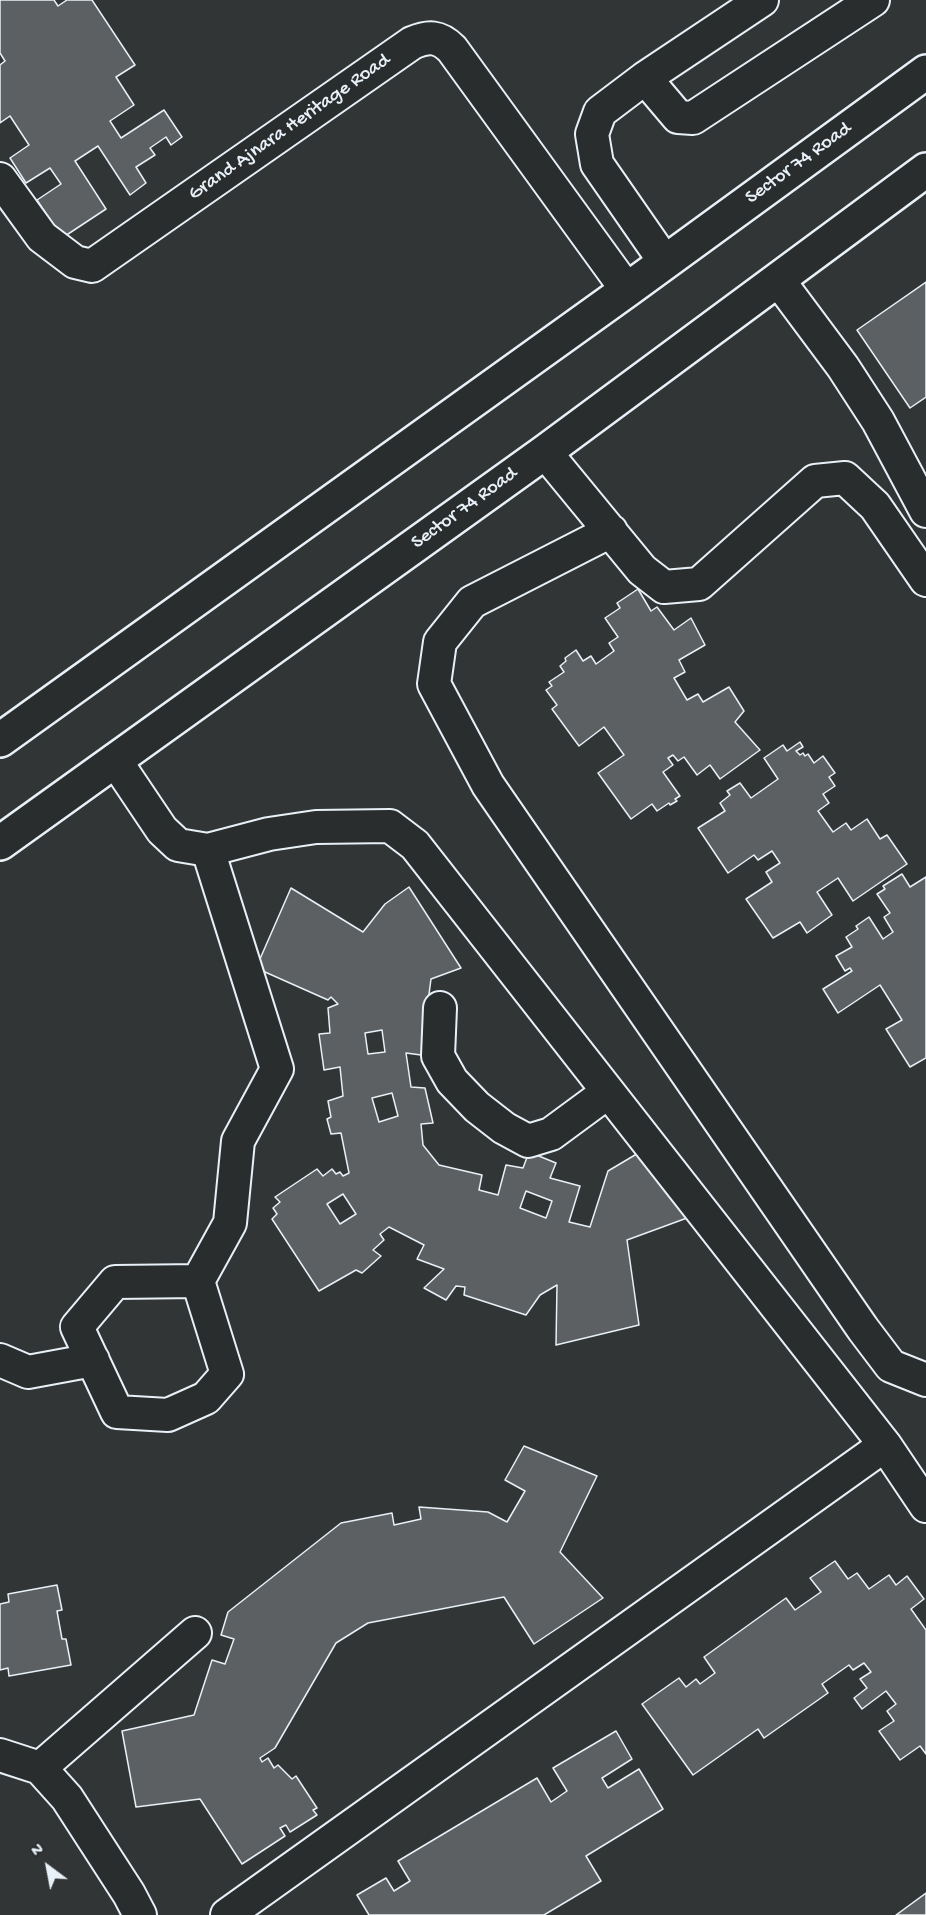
<!DOCTYPE html>
<style>
body{margin:0}
#map{position:relative;width:926px;height:1915px;overflow:hidden;background:#323536;font-family:"Gochi Hand",sans-serif}
canvas{display:block}
.north{position:absolute;left:18px;top:1837px;width:60px;height:60px;-webkit-text-stroke:4px #2a2d2e;paint-order:stroke;rotate:328deg;font-size:16px;font-weight:700;line-height:24px;text-align:center;color:#e8f1f8}
.north::after{content:'';display:block;margin:auto;width:21px;height:27px;background:#e8f1f8;clip-path:polygon(50% 0,100% 100%,50% 72%,0 100%)}
</style>
<div id="map">
<canvas width="926" height="1915"></canvas>
<div class="north">N</div>
</div>
<script>
const context = document.querySelector('canvas').getContext('2d');
context.lineJoin = 'round';
function fill(path, color) { context.fillStyle = color; context.fill(path, 'evenodd'); }
function strokePath(path, color, width, dash) { context.strokeStyle = color; context.lineWidth = width; context.lineCap = dash ? 'butt' : 'round'; context.setLineDash(dash || []); context.stroke(path); }
function drawText(font, color, halo, rows, align = 'center') {
  context.font = font + ' "Gochi Hand",sans-serif'; context.lineWidth = 4.5; context.setLineDash([]); context.textBaseline = 'middle'; context.strokeStyle = halo; context.fillStyle = color; for (const [text, x, y, turn = 0] of rows) {
    context.save(); context.translate(x, y); context.rotate((+turn || 0) * Math.PI / 180); context.textAlign = isNaN(turn) ? turn : align; if (halo) context.strokeText(text, 0, 0); context.fillText(text, 0, 0); context.restore();
  }
}
const building = new Path2D(`
 M 0,0 L 54,0 L 58,6 L 67,0 L 92,0 L 135,65 L 116,77 L 134,105 L 110,121 L 121,138 L 164,110 L 182,137 L 171,145 L 166,137 L 150,148 L 155,155 L 136,167 L 146,183 L 130,195 L 98,146 L 75,161 L 106,209 L 62,238 L 37,200 L 61,184 L 50,168 L 26,183 L 10,158 L 29,145 L 10,116 L 0,123 L 0,65 L 5,61 L 0,53 Z
 M 926,282 L 926,397 L 910,408 L 857,330 Z
 M 638,589 L 651,611 L 657,607 L 674,630 L 691,618 L 705,645 L 679,660 L 685,672 L 674,678 L 687,700 L 698,694 L 703,702 L 729,687 L 744,711 L 735,722 L 760,750 L 720,779 L 710,765 L 697,775 L 684,757 L 678,761 L 673,755 L 668,758 L 673,765 L 663,772 L 680,796 L 675,799 L 677,801 L 670,805 L 669,803 L 657,811 L 652,804 L 631,819 L 598,773 L 624,755 L 604,727 L 579,746 L 552,709 L 557,705 L 546,690 L 552,686 L 549,682 L 564,672 L 560,666 L 566,661 L 565,658 L 576,650 L 583,661 L 591,656 L 596,664 L 614,651 L 609,643 L 618,637 L 605,618 L 620,608 L 617,603 Z
 M 800,742 L 803,747 L 796,751 L 800,755 L 803,753 L 805,756 L 808,754 L 814,763 L 823,756 L 835,773 L 829,777 L 835,786 L 823,794 L 829,803 L 818,811 L 833,832 L 846,823 L 851,830 L 867,819 L 880,839 L 887,835 L 907,864 L 853,901 L 838,878 L 817,892 L 832,915 L 807,933 L 800,922 L 773,938 L 746,899 L 772,882 L 766,872 L 780,863 L 772,851 L 758,860 L 754,855 L 728,873 L 698,828 L 725,811 L 720,803 L 730,795 L 727,791 L 740,783 L 751,798 L 778,779 L 764,758 L 783,745 L 787,751 Z
 M 902,874 L 910,887 L 926,877 L 926,1058 L 910,1067 L 886,1029 L 902,1020 L 880,985 L 838,1013 L 823,989 L 852,971 L 850,968 L 845,971 L 836,956 L 852,947 L 846,937 L 858,929 L 856,926 L 869,917 L 883,939 L 893,932 L 884,917 L 890,913 L 877,894 L 885,889 L 883,886 Z
 M 409,887 L 461,968 L 431,979 L 421,1055 L 406,1053 L 411,1087 L 425,1088 L 433,1123 L 421,1124 L 423,1145 L 439,1165 L 482,1175 L 479,1190 L 498,1195 L 506,1165 L 523,1168 L 529,1152 L 556,1163 L 550,1178 L 580,1186 L 569,1222 L 590,1227 L 608,1171 L 640,1152 L 687,1218 L 627,1240 L 639,1325 L 556,1345 L 557,1285 L 540,1295 L 526,1315 L 464,1295 L 465,1287 L 456,1286 L 446,1300 L 424,1288 L 444,1269 L 417,1259 L 424,1245 L 389,1227 L 380,1234 L 384,1240 L 373,1250 L 381,1256 L 362,1273 L 356,1270 L 319,1291 L 272,1219 L 277,1214 L 273,1208 L 280,1202 L 275,1197 L 317,1169 L 323,1176 L 332,1169 L 336,1174 L 340,1172 L 343,1176 L 349,1173 L 341,1133 L 331,1134 L 327,1119 L 331,1117 L 328,1101 L 343,1096 L 340,1067 L 324,1070 L 319,1034 L 330,1033 L 328,1008 L 338,1004 L 331,997 L 328,1000 L 256,968 L 291,888 L 363,932 L 385,904 ZM 382,1030 L 385,1052 L 368,1054 L 365,1033 ZM 392,1093 L 398,1116 L 379,1122 L 372,1098 ZM 526,1191 L 552,1201 L 546,1218 L 520,1208 ZM 343,1194 L 356,1214 L 340,1224 L 327,1204 Z
 M 524,1446 L 597,1476 L 560,1552 L 603,1598 L 534,1644 L 504,1597 L 368,1623 L 336,1643 L 275,1748 L 260,1758 L 262,1762 L 268,1758 L 274,1768 L 278,1765 L 292,1779 L 296,1776 L 317,1808 L 313,1810 L 317,1815 L 290,1832 L 286,1825 L 280,1828 L 285,1836 L 242,1864 L 200,1799 L 136,1807 L 122,1731 L 194,1715 L 212,1660 L 225,1664 L 234,1639 L 221,1635 L 228,1612 L 341,1523 L 392,1513 L 394,1525 L 421,1519 L 419,1507 L 488,1512 L 507,1522 L 525,1491 L 505,1480 Z
 M 835,1561 L 848,1579 L 857,1573 L 869,1589 L 889,1575 L 896,1585 L 907,1576 L 924,1599 L 911,1609 L 926,1630 L 926,1754 L 920,1746 L 900,1760 L 879,1731 L 894,1721 L 887,1711 L 896,1704 L 886,1691 L 862,1709 L 854,1698 L 867,1688 L 860,1679 L 871,1672 L 864,1663 L 853,1670 L 849,1665 L 822,1684 L 828,1693 L 764,1738 L 758,1729 L 693,1775 L 642,1704 L 679,1678 L 686,1687 L 696,1679 L 700,1684 L 715,1673 L 704,1657 L 786,1598 L 795,1610 L 821,1592 L 810,1578 Z
 M 57,1585 L 62,1610 L 57,1611 L 62,1639 L 66,1639 L 71,1665 L 9,1676 L 8,1668 L 0,1670 L 0,1604 L 9,1602 L 8,1594 Z
 M 616,1731 L 632,1759 L 602,1778 L 608,1788 L 639,1769 L 663,1809 L 586,1856 L 601,1881 L 544,1915 L 369,1915 L 357,1895 L 386,1878 L 394,1891 L 410,1881 L 398,1861 L 537,1778 L 551,1802 L 567,1791 L 553,1768 Z
 M 926,1893 L 926,1915 L 896,1915 Z`);
fill(building, '#5c6063');
strokePath(building, '#e8f1f8', 1.5);
const street = new Path2D(`
 M 645,78 L 678,117 L 693,118 L 873,0
 M 0,179 L 42,237 L 75,262 L 92,266 L 412,43 C 429,36 439,36 452,49 L 627,290
 M 665,262 L 597,164 L 592,134 L 600,112 L 645,78 L 762,0
 M 779,281 L 843,367 L 878,421 L 926,511
 M 545,452 L 642,570 L 664,587 L 699,584 L 815,481 L 845,478 L 875,506 L 926,580
 M 611,531 L 472,602 L 440,642 L 434,684 L 488,785 L 863,1329 L 891,1366 L 926,1380
 M 115,760 L 162,830 L 178,845 L 208,850 L 269,834 L 316,827 L 390,826 L 415,845 L 885,1445 L 926,1506
 M 440,1008 L 438,1056 L 452,1081 L 477,1107 L 504,1128 L 528,1141 L 551,1134 L 608,1092
 M 198,1281 L 227,1374 L 206,1398 L 168,1415 L 117,1412 L 77,1327 L 115,1282 L 198,1281 L 230,1223 L 238,1141 L 277,1069 L 208,850
 M 0,1360 L 28,1372 L 93,1360
 M 0,1755 L 40,1768 L 67,1798 L 129,1894 L 140,1915
 M 40,1768 L 195,1633
 M 227,1915 L 885,1445`);
const secondary = new Path2D(`
 M 0,740 L 627,290 L 926,72
 M 0,843 L 545,452 L 926,170`);
strokePath(street, '#e8f1f8', 36);
strokePath(secondary, '#e8f1f8', 38);
strokePath(street, '#2a2d2e', 32);
strokePath(secondary, '#2a2d2e', 33);
drawText('20px', '#e8f1f8', '#2a2d2e', [
 ["Grand Ajnara Heritage Road",290,128,-35],
 ["Sector 74 Road",799,164,-36],
 ["Sector 74 Road",465,509,-36]
]);
</script>
